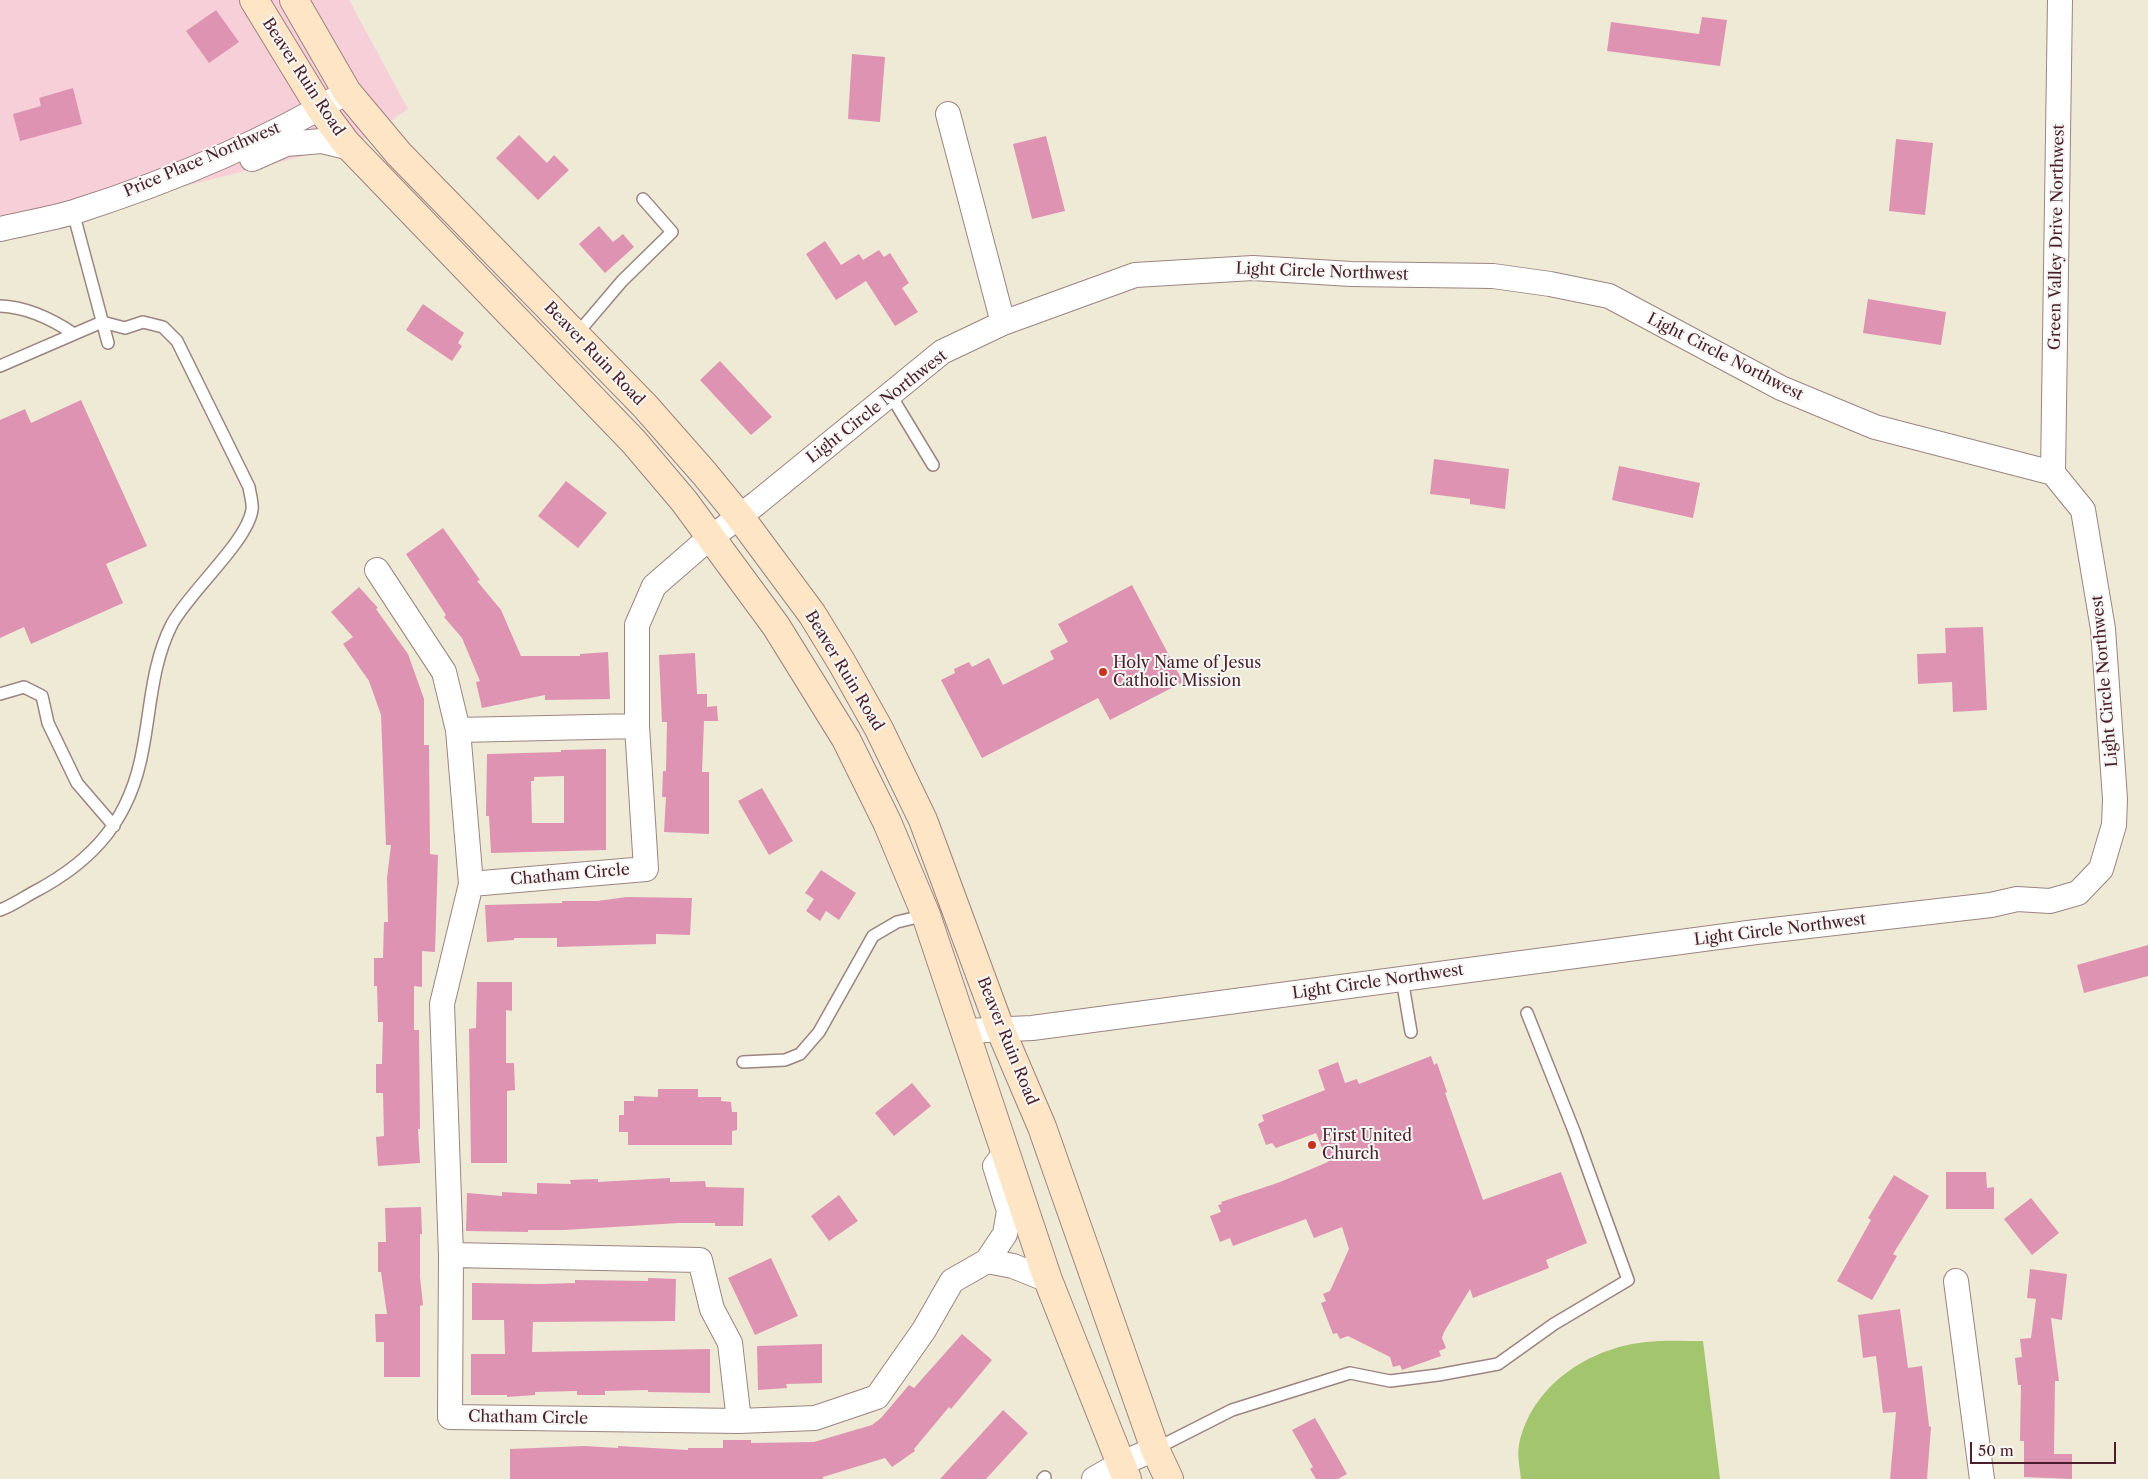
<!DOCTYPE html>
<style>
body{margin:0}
#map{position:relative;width:2148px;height:1479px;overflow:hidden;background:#eeead6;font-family:"Libre Caslon Text",serif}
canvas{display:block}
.scale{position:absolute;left:1970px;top:1442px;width:146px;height:22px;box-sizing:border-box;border:2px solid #4a1f2b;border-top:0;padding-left:6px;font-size:15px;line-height:18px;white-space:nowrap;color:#4a1f2b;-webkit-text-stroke:4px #f6f6f2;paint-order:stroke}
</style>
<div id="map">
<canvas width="2148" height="1479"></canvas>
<div class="scale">50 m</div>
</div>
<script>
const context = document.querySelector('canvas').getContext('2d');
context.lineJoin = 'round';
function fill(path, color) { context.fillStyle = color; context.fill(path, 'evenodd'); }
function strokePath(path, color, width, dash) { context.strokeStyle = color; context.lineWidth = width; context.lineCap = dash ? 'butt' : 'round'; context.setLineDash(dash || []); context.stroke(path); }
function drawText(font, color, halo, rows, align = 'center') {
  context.font = font + ' "Libre Caslon Text",serif'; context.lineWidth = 4; context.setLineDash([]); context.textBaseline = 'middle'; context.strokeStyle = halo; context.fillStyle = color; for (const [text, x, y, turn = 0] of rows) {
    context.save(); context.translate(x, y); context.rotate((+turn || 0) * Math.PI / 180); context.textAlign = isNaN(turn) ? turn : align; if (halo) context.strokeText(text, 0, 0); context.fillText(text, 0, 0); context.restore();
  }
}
fill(new Path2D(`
 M 0,0 L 349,0 L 408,109 L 359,142 L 83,212 L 0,229 Z`), '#f6cfd8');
fill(new Path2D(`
 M 1703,1341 L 1720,1479 L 1521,1479 C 1520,1469 1517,1455 1519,1445 C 1531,1386 1588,1348 1646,1342 C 1665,1340 1684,1341 1703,1341 Z`), '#a3c56e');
fill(new Path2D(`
 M 216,10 L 239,42 L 209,63 L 186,31 Z
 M 1702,17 L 1727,20 L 1720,66 L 1607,51 L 1611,22 L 1699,34 Z
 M 852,54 L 885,57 L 880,122 L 848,119 Z
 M 73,88 L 82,124 L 20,141 L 13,114 L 41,106 L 39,98 Z
 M 519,135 L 547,163 L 554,155 L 569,170 L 538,200 L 496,158 Z
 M 1046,136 L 1065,211 L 1032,219 L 1013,144 Z
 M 1896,139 L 1933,143 L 1925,215 L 1889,211 Z
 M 599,226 L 613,242 L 623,234 L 634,247 L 605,273 L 579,244 Z
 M 825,241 L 841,265 L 859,254 L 863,260 L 879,250 L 884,257 L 890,253 L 909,283 L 902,288 L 918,312 L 895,326 L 866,281 L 836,300 L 806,254 Z
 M 1868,299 L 1946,312 L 1941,345 L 1863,333 Z
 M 423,304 L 464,333 L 458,343 L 462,346 L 452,361 L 406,330 Z
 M 720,361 L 772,417 L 751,435 L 700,380 Z
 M 81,400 L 147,546 L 106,564 L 123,603 L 31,644 L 24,627 L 0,638 L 0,420 L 25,409 L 31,423 Z
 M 1434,459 L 1509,469 L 1505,509 L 1470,504 L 1470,499 L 1430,494 Z
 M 1619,466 L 1700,483 L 1693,518 L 1612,500 Z
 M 566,481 L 607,513 L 578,548 L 538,516 Z
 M 443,528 L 480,580 L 477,581 L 501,610 L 521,656 L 580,656 L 580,654 L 608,652 L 610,699 L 545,700 L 545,695 L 482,708 L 476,682 L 480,681 L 462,638 L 444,617 L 446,615 L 406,554 Z
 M 1132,585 L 1183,682 L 1110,720 L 1098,698 L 982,758 L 941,680 L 955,673 L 954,669 L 969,662 L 972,667 L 989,658 L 1003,685 L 1054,659 L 1050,651 L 1068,642 L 1058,624 Z
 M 359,587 L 378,608 L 376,609 L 408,654 L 424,699 L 424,745 L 429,745 L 430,854 L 438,855 L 435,952 L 422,951 L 422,987 L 414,986 L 414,1030 L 419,1030 L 420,1129 L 418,1129 L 420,1163 L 378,1166 L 376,1137 L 384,1136 L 383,1093 L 376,1093 L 376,1064 L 382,1064 L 383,1022 L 378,1022 L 377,986 L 374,986 L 374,958 L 383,958 L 384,922 L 388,922 L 387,878 L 391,845 L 386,845 L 381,715 L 369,681 L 343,644 L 353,637 L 331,612 Z
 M 1983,627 L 1987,710 L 1953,712 L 1952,682 L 1918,684 L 1917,654 L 1946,653 L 1945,628 Z
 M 695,653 L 697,694 L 707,694 L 707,707 L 717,706 L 718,721 L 704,721 L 702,772 L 709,772 L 709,834 L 664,832 L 666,797 L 662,797 L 663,771 L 666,771 L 667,722 L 662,722 L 659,655 Z
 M 606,749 L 606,850 L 491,853 L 489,816 L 486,816 L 487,754 L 561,752 L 561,750 ZM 564,776 L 564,823 L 532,823 L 531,781 L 534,781 L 534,777 Z
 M 762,788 L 793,841 L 769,855 L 738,801 Z
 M 821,870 L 856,893 L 839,920 L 826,911 L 820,921 L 806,911 L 814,899 L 805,893 Z
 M 627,897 L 692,898 L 690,935 L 656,934 L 656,944 L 557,947 L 557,938 L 514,938 L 514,940 L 487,942 L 485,905 L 562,903 L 562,901 L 597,901 Z
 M 2148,945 L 2148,976 L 2084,993 L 2077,965 Z
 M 477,982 L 512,982 L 512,1011 L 506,1010 L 506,1063 L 514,1063 L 515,1090 L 507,1091 L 507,1163 L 471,1163 L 469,1029 L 476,1028 Z
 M 1431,1056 L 1434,1065 L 1437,1063 L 1447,1092 L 1445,1093 L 1483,1200 L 1561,1172 L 1587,1243 L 1546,1260 L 1549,1268 L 1473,1298 L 1470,1289 L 1444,1332 L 1442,1338 L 1446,1348 L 1439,1351 L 1441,1356 L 1402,1370 L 1400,1365 L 1393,1367 L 1390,1357 L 1348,1336 L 1340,1339 L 1337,1333 L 1333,1334 L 1321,1303 L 1326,1301 L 1323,1294 L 1330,1291 L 1349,1249 L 1342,1227 L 1314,1238 L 1306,1219 L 1233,1246 L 1230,1238 L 1220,1242 L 1210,1216 L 1221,1212 L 1218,1205 L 1222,1204 L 1221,1202 L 1280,1182 L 1328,1162 L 1316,1133 L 1276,1148 L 1272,1143 L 1266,1145 L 1258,1124 L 1264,1121 L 1262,1115 L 1325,1090 L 1318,1070 L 1338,1062 L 1345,1083 L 1357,1079 L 1359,1084 Z
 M 912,1083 L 931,1106 L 894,1136 L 875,1113 Z
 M 658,1089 L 698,1089 L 698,1097 L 721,1097 L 721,1101 L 731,1102 L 732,1112 L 737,1112 L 737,1130 L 732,1131 L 732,1145 L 628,1145 L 628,1132 L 619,1132 L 619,1115 L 624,1115 L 624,1101 L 634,1101 L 634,1096 L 658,1097 Z
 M 1946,1172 L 1986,1172 L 1987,1188 L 1994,1187 L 1994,1209 L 1946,1209 Z
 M 1894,1175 L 1929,1196 L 1893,1254 L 1897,1256 L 1872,1300 L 1837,1281 L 1871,1220 L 1868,1218 Z
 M 670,1178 L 670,1182 L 705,1181 L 706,1187 L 744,1188 L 743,1226 L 715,1226 L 715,1223 L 679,1223 L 564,1230 L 528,1230 L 528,1232 L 466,1231 L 467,1193 L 502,1196 L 502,1192 L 537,1194 L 537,1183 L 571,1184 L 570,1180 L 598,1179 L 598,1182 Z
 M 839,1195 L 858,1221 L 829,1241 L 811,1216 Z
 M 2031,1198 L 2059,1233 L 2032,1255 L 2004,1219 Z
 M 421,1207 L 422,1234 L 420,1234 L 420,1277 L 423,1305 L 420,1306 L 420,1377 L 384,1377 L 384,1342 L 376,1342 L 375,1314 L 387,1314 L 381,1272 L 378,1272 L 378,1242 L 386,1242 L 385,1208 Z
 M 771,1258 L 798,1316 L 755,1335 L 728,1278 Z
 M 2030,1269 L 2067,1274 L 2062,1320 L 2051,1318 L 2059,1381 L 2055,1381 L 2054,1454 L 2072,1454 L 2072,1479 L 2024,1477 L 2024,1441 L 2020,1441 L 2021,1385 L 2018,1385 L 2015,1358 L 2022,1357 L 2020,1339 L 2031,1338 L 2036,1299 L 2027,1298 Z
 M 648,1278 L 676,1279 L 675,1321 L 533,1322 L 532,1352 L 710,1349 L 710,1393 L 648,1392 L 648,1390 L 605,1391 L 605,1395 L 577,1395 L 577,1391 L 535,1392 L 535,1395 L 507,1397 L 507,1395 L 471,1395 L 471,1354 L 505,1354 L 504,1320 L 472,1320 L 472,1283 L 541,1284 L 575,1283 L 575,1280 L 648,1281 Z
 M 1900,1309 L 1908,1368 L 1922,1366 L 1929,1426 L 1931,1427 L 1927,1479 L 1890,1479 L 1896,1412 L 1883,1413 L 1876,1356 L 1863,1358 L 1858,1315 Z
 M 962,1334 L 992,1360 L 951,1409 L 949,1407 L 914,1449 L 915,1451 L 892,1467 L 885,1458 L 823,1477 L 823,1479 L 510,1479 L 510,1449 L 584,1446 L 618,1448 L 618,1446 L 688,1450 L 688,1448 L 723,1448 L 723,1440 L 751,1440 L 751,1443 L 814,1442 L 872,1425 L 881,1418 L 909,1385 L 914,1388 Z
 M 822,1344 L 822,1383 L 786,1384 L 787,1388 L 758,1390 L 757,1346 Z
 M 1003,1410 L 1028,1433 L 986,1479 L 940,1479 Z
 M 1315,1418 L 1347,1474 L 1338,1479 L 1316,1479 L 1310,1469 L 1313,1467 L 1292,1430 Z`), '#df93b3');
const lane = new Path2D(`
 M 73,212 L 108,343
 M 0,306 C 27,307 52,319 74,334
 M 576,335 L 622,281 L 672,232 L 643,199
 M 0,366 L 102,322 L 125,328 L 143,322 L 163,327 L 177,341 L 249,487 C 250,494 253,503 252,510 C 247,542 190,591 172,624 C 152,663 151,706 143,748 C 131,818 95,860 34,892 C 23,898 12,906 0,910
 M 890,394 L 933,465
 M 0,694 L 24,687 L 42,696 L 48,723 L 77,783 L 114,826
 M 1402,979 L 1411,1032
 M 743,1062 L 785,1060 L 800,1054 L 819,1032 L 873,936 L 897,922 L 926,915
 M 1155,1449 L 1232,1410 L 1350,1373 L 1390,1381 L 1438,1375 L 1498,1364 L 1554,1324 L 1628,1280 L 1574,1131 L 1527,1013
 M 1043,1479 L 1045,1477`);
const street = new Path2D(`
 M 948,114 L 1003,323
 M 252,159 L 286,144 L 322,141 L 351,148
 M 0,229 C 25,223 50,219 74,212 C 168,182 263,143 347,92
 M 2053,473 L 2060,0
 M 377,570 L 444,672 L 458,730 L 471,884
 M 458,730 L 637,726
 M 966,1031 L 1032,1028 L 1756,932 L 1991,905 L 2017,899 L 2050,901 L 2078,893 L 2101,869 L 2114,825 L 2115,799 L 2103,629 L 2083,510 L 2053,473 L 1875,427 L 1781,388 L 1609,296 L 1550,284 L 1493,276 L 1351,274 L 1253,268 L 1135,275 L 1003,323 L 942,352 L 757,503 L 700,546 L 654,586 L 637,625 L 637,726 L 646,869 L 471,884 L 442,1004 L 451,1255 L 450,1417 L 739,1421 L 815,1418 L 877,1397 L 924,1330 L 952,1281 L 987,1261 L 1013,1266 L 1048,1280
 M 451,1255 L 700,1260 L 712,1309 L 730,1343 L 739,1421
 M 987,1261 L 1005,1234 L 1009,1211 L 995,1166 L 1006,1152
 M 1956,1281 L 1982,1479
 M 1094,1479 L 1120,1464 L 1155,1449`);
const secondary = new Path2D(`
 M 254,0 L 320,108 L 346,143 L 634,442 L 684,501 L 776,626 L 846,739 L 887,822 L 926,915 L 1048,1280 L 1127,1479
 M 294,0 L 347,92 L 399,154 L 645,406 L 704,473 L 740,517 L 812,614 L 842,663 L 879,729 L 923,820 L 1001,1031 L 1042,1127 L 1155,1449 L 1169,1479`);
strokePath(lane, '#9c8480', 14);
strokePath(street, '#9c8480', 26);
strokePath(secondary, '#9c8480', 30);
strokePath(lane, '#fff', 11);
strokePath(street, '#fff', 24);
strokePath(secondary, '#fde5c5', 28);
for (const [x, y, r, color] of [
 [1103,672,5,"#c8321e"],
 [1312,1145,5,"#c8321e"]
]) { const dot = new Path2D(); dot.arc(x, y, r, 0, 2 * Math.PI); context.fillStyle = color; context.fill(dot); strokePath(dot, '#f6f6f2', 2); }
drawText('16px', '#4a1f2b', '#f6f6f2', [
 ["Beaver Ruin Road",303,77,57],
 ["Price Place Northwest",202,160,-23],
 ["Green Valley Drive Northwest",2057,237,-89],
 ["Light Circle Northwest",1322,272,2],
 ["Beaver Ruin Road",594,354,46],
 ["Light Circle Northwest",1725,357,27],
 ["Light Circle Northwest",877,407,-38],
 ["Beaver Ruin Road",844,671,59],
 ["Light Circle Northwest",2105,681,-95],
 ["Chatham Circle",570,875,-5],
 ["Light Circle Northwest",1780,930,-7],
 ["Light Circle Northwest",1378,982,-8],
 ["Beaver Ruin Road",1007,1041,68],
 ["Chatham Circle",528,1418,1]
]);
drawText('16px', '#4a1f2b', '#f6f6f2', [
 ["Holy Name of Jesus",1113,663],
 ["Catholic Mission",1113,681],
 ["First United",1322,1136],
 ["Church",1322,1154]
], 'left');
</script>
